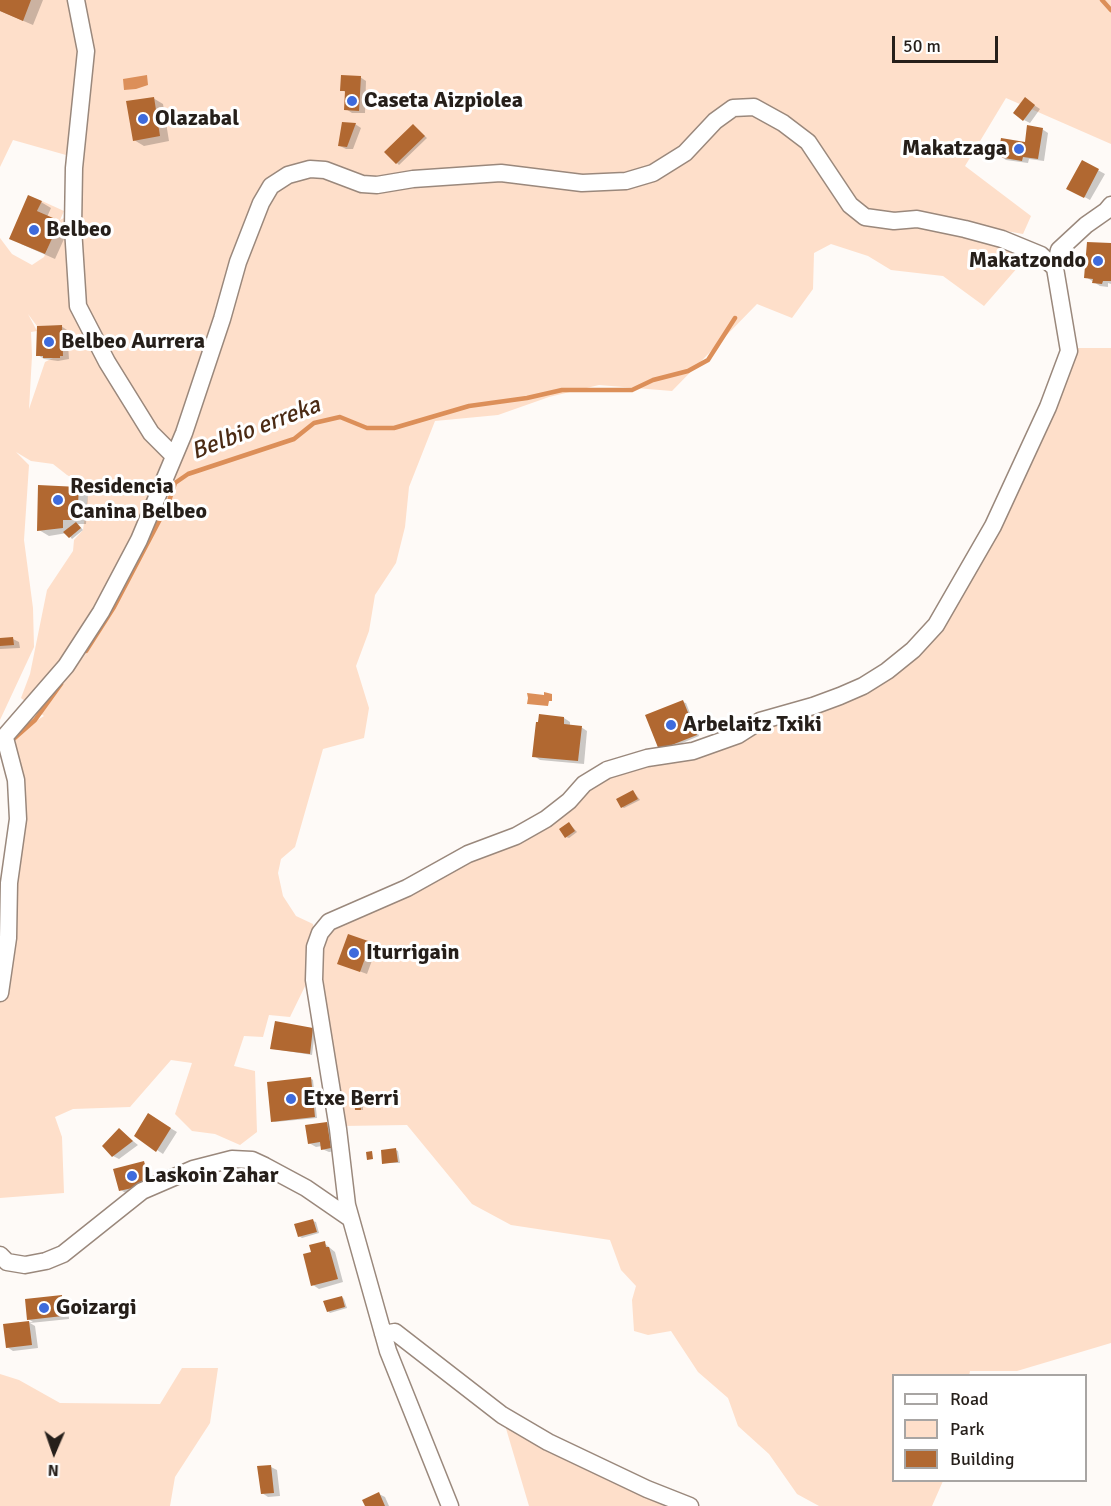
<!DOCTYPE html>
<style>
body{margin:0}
#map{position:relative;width:1111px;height:1506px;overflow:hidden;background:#fefaf7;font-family:Signika,sans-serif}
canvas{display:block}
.legend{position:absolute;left:892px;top:1374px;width:195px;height:108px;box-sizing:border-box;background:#fff;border:2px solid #a8a5a3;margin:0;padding:8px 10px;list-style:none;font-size:18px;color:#261f1a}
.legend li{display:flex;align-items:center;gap:12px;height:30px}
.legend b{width:30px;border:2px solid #a8a5a3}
.north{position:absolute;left:24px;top:1422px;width:60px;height:60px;-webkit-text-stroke:4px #fff;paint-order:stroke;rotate:182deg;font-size:16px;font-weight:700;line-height:24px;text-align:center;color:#261f1a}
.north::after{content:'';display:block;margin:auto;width:21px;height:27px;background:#261f1a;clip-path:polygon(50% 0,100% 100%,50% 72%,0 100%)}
.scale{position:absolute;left:892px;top:36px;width:106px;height:27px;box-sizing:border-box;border:3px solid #261f1a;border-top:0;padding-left:8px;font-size:18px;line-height:21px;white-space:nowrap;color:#261f1a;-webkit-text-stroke:4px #fff;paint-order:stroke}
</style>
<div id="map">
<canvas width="1111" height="1506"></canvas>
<ul class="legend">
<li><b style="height:8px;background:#fff"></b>Road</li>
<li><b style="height:16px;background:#fedfca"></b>Park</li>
<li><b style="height:16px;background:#b16831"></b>Building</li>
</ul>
<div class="north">N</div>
<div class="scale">50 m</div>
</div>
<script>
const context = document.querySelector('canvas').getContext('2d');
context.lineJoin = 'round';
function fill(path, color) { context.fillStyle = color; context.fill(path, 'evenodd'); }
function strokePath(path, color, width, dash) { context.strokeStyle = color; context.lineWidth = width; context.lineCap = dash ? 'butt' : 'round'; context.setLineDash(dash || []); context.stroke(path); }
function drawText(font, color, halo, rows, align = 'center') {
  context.font = font + ' Signika,sans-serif'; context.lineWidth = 6; context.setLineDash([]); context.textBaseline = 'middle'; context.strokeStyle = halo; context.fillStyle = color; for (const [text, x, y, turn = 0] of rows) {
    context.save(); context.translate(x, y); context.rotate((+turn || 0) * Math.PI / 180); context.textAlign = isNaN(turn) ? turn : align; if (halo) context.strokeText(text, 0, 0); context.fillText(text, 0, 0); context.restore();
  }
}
fill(new Path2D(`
 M 0,0 L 1111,0 L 1111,144 L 1006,98 L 965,166 L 1031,216 L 1023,234 L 933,218 L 869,221 L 941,228 L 1007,245 L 1025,259 L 984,306 L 943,276 L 891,270 L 868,256 L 831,244 L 814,253 L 813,289 L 792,318 L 757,304 L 672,391 L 599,385 L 549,397 L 498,415 L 435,421 L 409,487 L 405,527 L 396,563 L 375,595 L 369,631 L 356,666 L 369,708 L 364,738 L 323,749 L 295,847 L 281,859 L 278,873 L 283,896 L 296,916 L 313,924 L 314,936 L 311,974 L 290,1017 L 269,1015 L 263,1037 L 244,1036 L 234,1066 L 255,1071 L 257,1132 L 240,1145 L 215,1134 L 192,1131 L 175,1114 L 192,1063 L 171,1060 L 130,1107 L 73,1109 L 55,1117 L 62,1137 L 64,1193 L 0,1198 L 0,892 L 8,896 L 17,761 L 15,734 L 44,716 L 21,698 L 30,674 L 47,590 L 73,551 L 74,540 L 83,530 L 89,487 L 67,475 L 53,464 L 31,461 L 16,452 L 29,465 L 24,540 L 33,608 L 34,647 L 0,720 L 0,238 L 12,254 L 32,265 L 44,257 L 59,221 L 37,211 L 42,201 L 64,211 L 60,220 L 82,209 L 73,157 L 13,140 L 0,167 ZM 28,314 L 37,326 L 62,325 L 63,353 L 45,362 L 29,409 L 32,356 L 31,332 L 37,331 Z
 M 1066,348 L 1111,348 L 1111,1343 L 1017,1371 L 970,1371 L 969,1376 L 894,1376 L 894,1480 L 943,1481 L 932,1506 L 819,1506 L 797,1494 L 769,1454 L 738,1426 L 728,1398 L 698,1372 L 671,1331 L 648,1335 L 634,1331 L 632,1300 L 636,1286 L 621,1270 L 610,1240 L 511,1225 L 472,1204 L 407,1125 L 343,1126 L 320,974 L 323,952 L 329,932 L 546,819 L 584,784 L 840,696 L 913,650 L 993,526 Z
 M 182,1368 L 218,1368 L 210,1423 L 175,1477 L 170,1506 L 0,1506 L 0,1374 L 19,1380 L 60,1403 L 160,1404 Z
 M 502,1415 L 671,1506 L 529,1506 Z`), '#fedfca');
fill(new Path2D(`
 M 147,75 L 148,85 L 136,89 L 124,90 L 123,79 Z
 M 544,692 L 552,694 L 552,701 L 549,701 L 548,706 L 527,704 L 528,698 L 527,693 L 544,695 Z`), '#dc8f59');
fill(new Path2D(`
 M 0,0 L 43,0 L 33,25 L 0,11 Z
 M 360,77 L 366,81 L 365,113 L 352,113 L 346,109 L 347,93 L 342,90 Z
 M 153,98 L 163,104 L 169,141 L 144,146 L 134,140 Z
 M 1031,103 L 1040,109 L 1030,123 L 1024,120 Z
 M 355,124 L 361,128 L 353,149 L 346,149 L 340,146 Z
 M 414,126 L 427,138 L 399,165 L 386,152 Z
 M 1042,129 L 1048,133 L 1044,161 L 1029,159 L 1028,163 L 1006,160 L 1000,156 L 1026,143 Z
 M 1083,162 L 1105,174 L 1090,200 L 1068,188 Z
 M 41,202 L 51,208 L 47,217 L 69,228 L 55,259 L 21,244 Z
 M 1111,245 L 1111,284 L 1108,283 L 1108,287 L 1100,286 L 1086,277 Z
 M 61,326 L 67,330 L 69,359 L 58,361 L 44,359 L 38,355 Z
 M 79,489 L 88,494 L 86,524 L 78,524 L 83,530 L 72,539 L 67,533 L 49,536 L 39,530 Z
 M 13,639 L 19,642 L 20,648 L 0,649 L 0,640 Z
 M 683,702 L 686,703 L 699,736 L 663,751 Z
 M 564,718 L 570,722 L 570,726 L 581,727 L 587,731 L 584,764 L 540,760 L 534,756 Z
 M 633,791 L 640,800 L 624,808 L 622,807 Z
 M 569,823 L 577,832 L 569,838 L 566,837 Z
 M 349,936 L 377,947 L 367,974 L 345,966 Z
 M 312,1029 L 315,1031 L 312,1055 L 274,1049 Z
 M 310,1078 L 313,1080 L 317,1118 L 275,1122 L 272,1121 Z
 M 359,1093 L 362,1095 L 363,1110 L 356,1109 Z
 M 148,1115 L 177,1132 L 163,1154 L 136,1136 Z
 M 327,1123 L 333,1127 L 336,1151 L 329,1152 L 322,1149 L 322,1146 L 316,1147 L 309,1143 Z
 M 119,1130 L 138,1145 L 119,1159 L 113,1156 Z
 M 396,1150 L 398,1151 L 400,1163 L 383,1163 Z
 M 143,1163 L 150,1166 L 155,1187 L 127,1194 L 121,1190 Z
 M 313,1221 L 316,1222 L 319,1233 L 302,1238 L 299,1236 Z
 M 324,1243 L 335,1252 L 343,1282 L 319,1289 L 313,1285 L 313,1253 Z
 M 62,1297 L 68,1300 L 69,1319 L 30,1323 L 35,1326 L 38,1348 L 13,1351 L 7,1347 L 5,1325 L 33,1322 L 28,1319 Z
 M 342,1297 L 344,1299 L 347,1308 L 330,1313 L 328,1311 Z
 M 271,1467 L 277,1470 L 280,1496 L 268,1497 L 262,1493 Z
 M 379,1494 L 385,1497 L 389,1506 L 366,1506 Z`), '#0003');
strokePath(new Path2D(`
 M 1102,0 L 1111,10
 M 86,651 L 114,607 L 168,504 L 175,483 L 188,474 L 294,439 L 314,423 L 340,417 L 367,428 L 394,428 L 469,406 L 527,398 L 562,390 L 632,390 L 653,380 L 688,371 L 708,360 L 735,318
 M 10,742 L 35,720 L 61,684`), '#dc8f59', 4.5);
fill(new Path2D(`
 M 0,0 L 31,0 L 23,21 L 0,11 Z
 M 341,75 L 361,76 L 359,111 L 344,110 L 345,91 L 340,91 Z
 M 154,97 L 160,136 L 133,141 L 126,101 Z
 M 1025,97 L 1035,105 L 1023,121 L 1013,113 Z
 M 342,122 L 356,123 L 347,147 L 338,146 Z
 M 413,124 L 425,136 L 396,164 L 384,152 Z
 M 1027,125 L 1043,128 L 1038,159 L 1023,157 L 1022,161 L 998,157 L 1001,138 L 1025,142 Z
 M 1082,160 L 1099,169 L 1084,198 L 1066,189 Z
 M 28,195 L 42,201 L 37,211 L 60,221 L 45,254 L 9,239 Z
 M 1087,242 L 1111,243 L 1111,281 L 1103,281 L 1102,284 L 1092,283 L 1093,279 L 1084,278 Z
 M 62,325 L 63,356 L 60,356 L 60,358 L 43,358 L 43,356 L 36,356 L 37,326 Z
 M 38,485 L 79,487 L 77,520 L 63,520 L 63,528 L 37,531 Z
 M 76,522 L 81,528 L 69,538 L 63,532 Z
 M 13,637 L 14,645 L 0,646 L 0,638 Z
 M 683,700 L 697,735 L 659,750 L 645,715 Z
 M 539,714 L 564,717 L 564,724 L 582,726 L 578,761 L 532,757 L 536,722 L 538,722 Z
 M 633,790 L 638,799 L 621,808 L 616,799 Z
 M 569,822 L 575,831 L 565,838 L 559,829 Z
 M 348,934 L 371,942 L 360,972 L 337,964 Z
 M 275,1021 L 313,1028 L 310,1054 L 270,1049 Z
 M 311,1077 L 315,1117 L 271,1122 L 267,1082 Z
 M 354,1092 L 360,1092 L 361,1110 L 355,1110 Z
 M 148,1113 L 171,1128 L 156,1152 L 134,1136 Z
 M 327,1122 L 331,1148 L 321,1150 L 320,1142 L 308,1144 L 305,1125 Z
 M 119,1128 L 133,1141 L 112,1157 L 102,1146 Z
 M 396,1148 L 398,1162 L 382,1164 L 381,1150 Z
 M 372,1151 L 373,1159 L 367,1160 L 366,1152 Z
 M 144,1161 L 150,1184 L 119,1191 L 113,1169 Z
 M 313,1219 L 317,1232 L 298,1237 L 294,1224 Z
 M 325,1241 L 326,1247 L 329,1247 L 338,1279 L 311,1286 L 303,1254 L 311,1252 L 309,1245 Z
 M 62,1295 L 63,1316 L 27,1320 L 25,1299 Z
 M 342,1296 L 345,1307 L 327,1312 L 323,1301 Z
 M 29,1321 L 32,1345 L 6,1348 L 3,1324 Z
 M 271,1465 L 274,1493 L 261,1494 L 257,1466 Z
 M 379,1492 L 385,1506 L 365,1506 L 362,1500 Z`), '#b16831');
const street = new Path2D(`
 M 76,0 L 86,51 L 74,168 L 73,228 L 78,306 L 107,362 L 151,433 L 174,456
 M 0,742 L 66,666 L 101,612 L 139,540 L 184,433 L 222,319 L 238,262 L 261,203 L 271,186 L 288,175 L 310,169 L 325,170 L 362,184 L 377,185 L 413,179 L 501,173 L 582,183 L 626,181 L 653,173 L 685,153 L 715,121 L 733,108 L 754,107 L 783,123 L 808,142 L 850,205 L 865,217 L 894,221 L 917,219 L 965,229 L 1002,239 L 1041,255 L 1055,268
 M 0,993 L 8,938 L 9,883 L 18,819 L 16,780 L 5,738
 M 0,1255 L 7,1262 L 25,1265 L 46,1261 L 63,1254 L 142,1191 L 193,1169 L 232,1159 L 252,1160 L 265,1166 L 306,1188 L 351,1219
 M 383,1334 L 395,1332 L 502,1415 L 548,1442 L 647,1489 L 690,1506
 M 450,1506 L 388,1351 L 347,1205 L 338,1129 L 314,980 L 315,947 L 320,933 L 329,922 L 407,888 L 468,854 L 516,836 L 546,819 L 569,801 L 584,784 L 607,770 L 647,758 L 693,751 L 738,735 L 760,721 L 813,706 L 840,696 L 863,686 L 887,671 L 913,650 L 936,625 L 993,526 L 1048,407 L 1069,351 L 1055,268 L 1059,250 L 1086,225 L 1106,211 L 1111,205`);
strokePath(street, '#9a887c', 19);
strokePath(street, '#fff', 16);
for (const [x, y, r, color] of [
 [352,101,6,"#3e6bdc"],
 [143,119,6,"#3e6bdc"],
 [1019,149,6,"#3e6bdc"],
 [34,230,6,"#3e6bdc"],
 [1098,261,6,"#3e6bdc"],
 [49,342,6,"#3e6bdc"],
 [58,500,6,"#3e6bdc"],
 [671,725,6,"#3e6bdc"],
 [354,953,6,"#3e6bdc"],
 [291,1099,6,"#3e6bdc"],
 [132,1176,6,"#3e6bdc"],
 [44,1308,6,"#3e6bdc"]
]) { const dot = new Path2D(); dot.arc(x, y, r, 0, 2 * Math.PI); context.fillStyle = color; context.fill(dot); strokePath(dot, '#fff', 2); }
drawText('bold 22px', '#261f1a', '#fff', [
 ["Caseta Aizpiolea",364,101],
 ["Olazabal",155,119],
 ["Makatzaga",1007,149,"right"],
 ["Belbeo",46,230],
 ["Makatzondo",1086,261,"right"],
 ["Belbeo Aurrera",61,342],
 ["Residencia",70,487],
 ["Canina Belbeo",70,512],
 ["Arbelaitz Txiki",683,725],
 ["Iturrigain",366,953],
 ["Etxe Berri",303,1099],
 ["Laskoin Zahar",144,1176],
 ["Goizargi",56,1308]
], 'left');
drawText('italic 24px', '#4b2b14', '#fff', [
 ["Belbio erreka",256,429,-21]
]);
</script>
